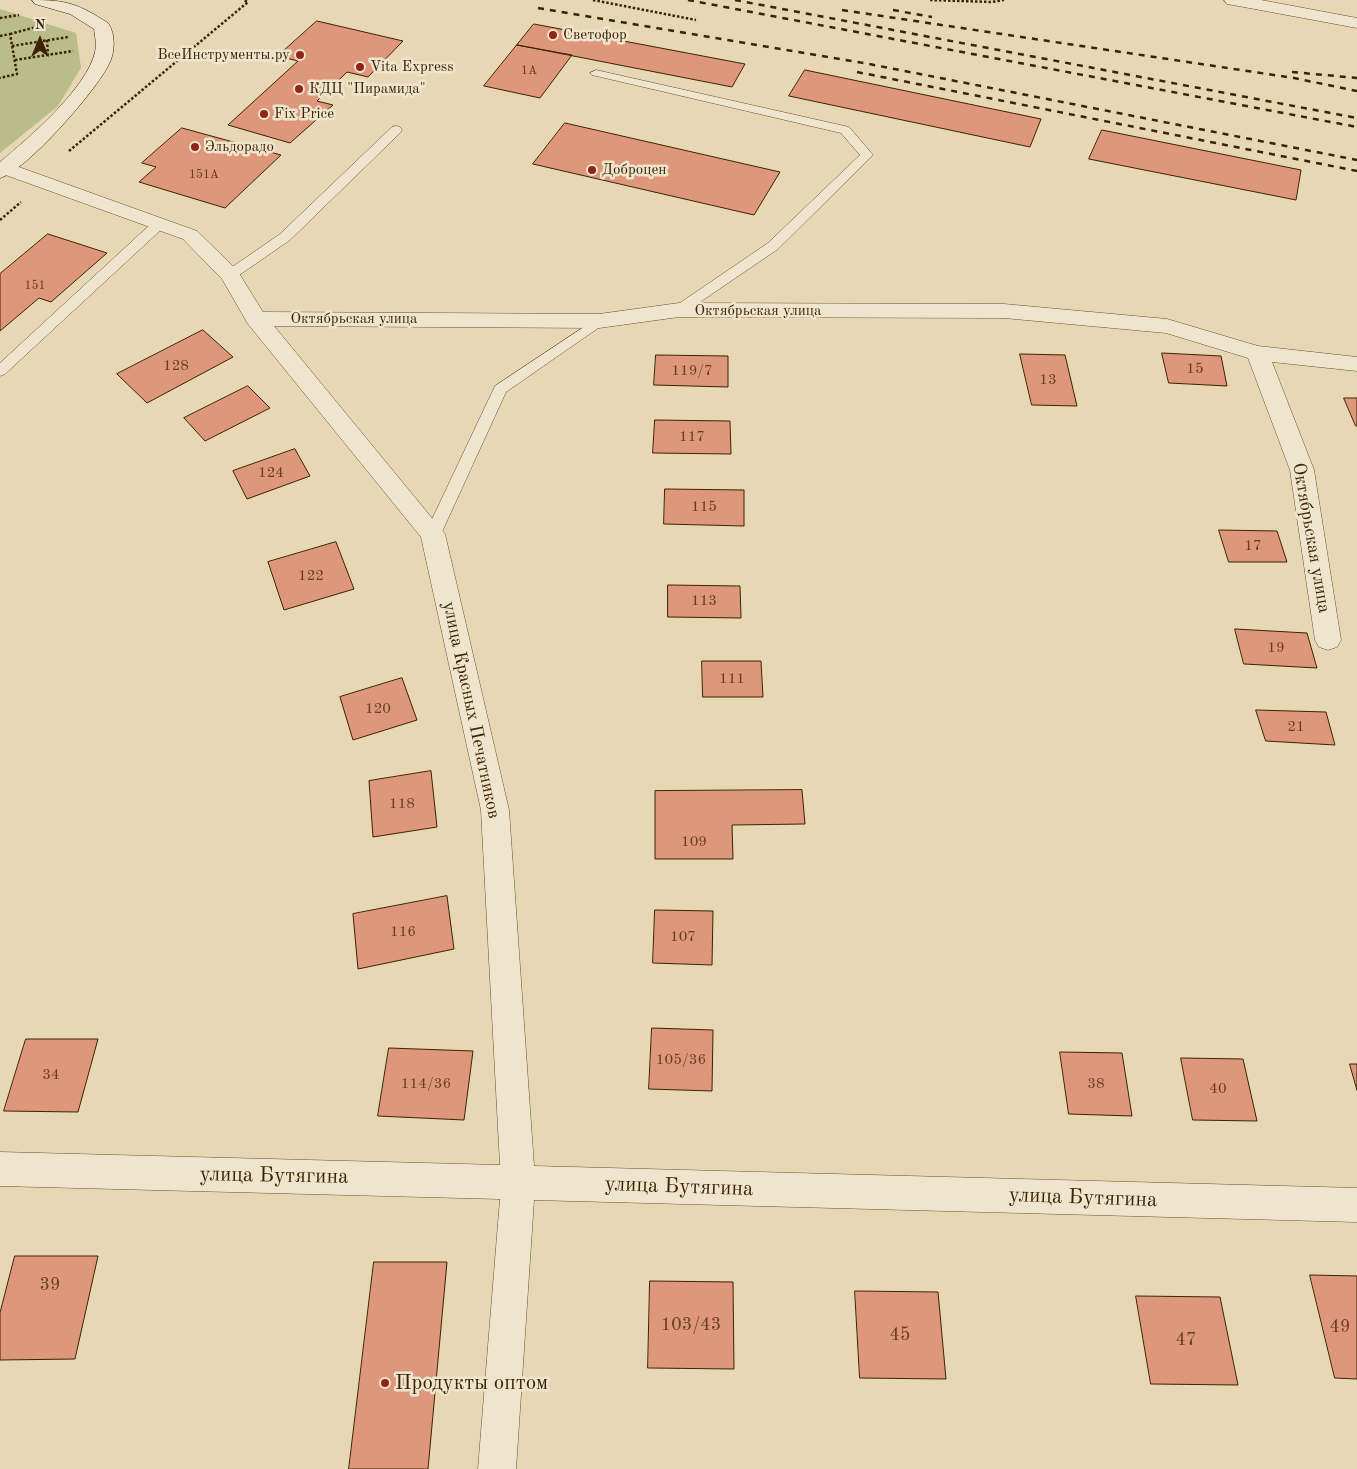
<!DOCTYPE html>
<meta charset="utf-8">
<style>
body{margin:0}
#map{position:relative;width:1357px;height:1469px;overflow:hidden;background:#e7d7b4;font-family:"Old Standard TT",serif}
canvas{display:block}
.north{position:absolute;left:15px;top:15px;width:50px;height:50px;-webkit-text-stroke:4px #efe5ce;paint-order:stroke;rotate:0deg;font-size:14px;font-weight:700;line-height:20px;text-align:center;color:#3b2301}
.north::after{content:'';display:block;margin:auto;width:18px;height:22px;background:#3b2301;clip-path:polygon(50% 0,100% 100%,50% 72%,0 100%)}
</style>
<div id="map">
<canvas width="1357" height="1469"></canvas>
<div class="north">N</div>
</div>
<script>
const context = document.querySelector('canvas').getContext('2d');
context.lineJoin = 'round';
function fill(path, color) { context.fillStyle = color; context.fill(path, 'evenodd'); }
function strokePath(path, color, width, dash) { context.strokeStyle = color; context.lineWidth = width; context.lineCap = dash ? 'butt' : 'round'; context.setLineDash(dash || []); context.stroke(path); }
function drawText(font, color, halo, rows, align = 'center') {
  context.font = font + ' "Old Standard TT",serif'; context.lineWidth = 5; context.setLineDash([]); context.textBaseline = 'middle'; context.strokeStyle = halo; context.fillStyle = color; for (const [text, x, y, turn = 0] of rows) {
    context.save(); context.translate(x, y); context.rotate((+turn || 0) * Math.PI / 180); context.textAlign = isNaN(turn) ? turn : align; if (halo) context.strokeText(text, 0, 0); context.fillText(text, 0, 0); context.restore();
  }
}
fill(new Path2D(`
 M 0,9 L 76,33 L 81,68 L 58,106 L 0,153 Z`), '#babd89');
const building = new Path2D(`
 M 317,21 L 403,41 L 368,77 L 347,72 L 317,101 L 333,105 L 290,143 L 228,125 L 298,61 L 278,56 Z
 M 534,24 L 745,64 L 732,87 L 517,45 Z
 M 517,45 L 572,55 L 540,98 L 484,86 Z
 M 805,70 L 1041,119 L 1030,147 L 789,96 Z
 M 565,123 L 780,172 L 754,215 L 533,164 Z
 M 182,128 L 281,155 L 225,208 L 139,182 L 156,167 L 142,163 Z
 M 1102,130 L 1301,170 L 1296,200 L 1089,159 Z
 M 48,234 L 107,253 L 51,302 L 39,298 L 0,331 L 0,274 Z
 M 203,330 L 233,357 L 147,403 L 117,374 Z
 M 1162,353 L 1221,356 L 1227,386 L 1169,383 Z
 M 1020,354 L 1065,355 L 1077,406 L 1032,405 Z
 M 656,355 L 728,356 L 728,387 L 654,385 Z
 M 248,386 L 270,408 L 205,441 L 184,418 Z
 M 1344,398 L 1357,398 L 1357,426 L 1356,426 Z
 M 655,420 L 730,421 L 731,454 L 653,453 Z
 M 295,449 L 310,476 L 247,499 L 233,471 Z
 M 665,489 L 744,490 L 744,526 L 664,524 Z
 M 1219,530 L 1277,531 L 1287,562 L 1229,562 Z
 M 336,542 L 354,589 L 284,610 L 268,562 Z
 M 668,585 L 740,586 L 741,618 L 668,617 Z
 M 1235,629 L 1307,633 L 1317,668 L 1244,664 Z
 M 702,661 L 761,661 L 763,697 L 703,697 Z
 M 402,678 L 417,720 L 353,740 L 340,697 Z
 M 1256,710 L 1326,712 L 1335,745 L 1266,741 Z
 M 431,771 L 437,827 L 373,837 L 369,781 Z
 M 802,790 L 805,824 L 732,825 L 733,859 L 655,859 L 655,791 Z
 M 447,896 L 454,949 L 358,969 L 353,914 Z
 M 655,910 L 713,911 L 712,965 L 653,963 Z
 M 652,1028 L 713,1030 L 712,1091 L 649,1089 Z
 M 26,1039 L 98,1039 L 78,1112 L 4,1111 Z
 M 389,1048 L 473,1051 L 464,1120 L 378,1116 Z
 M 1060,1052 L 1122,1053 L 1132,1116 L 1069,1114 Z
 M 1181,1058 L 1243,1059 L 1257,1121 L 1193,1120 Z
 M 1350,1064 L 1357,1064 L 1357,1090 Z
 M 15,1256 L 98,1256 L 75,1359 L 0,1360 L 0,1313 Z
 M 374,1262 L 447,1262 L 428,1469 L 349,1469 Z
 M 1310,1275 L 1357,1276 L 1357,1379 L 1335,1378 Z
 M 650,1281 L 733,1282 L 734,1369 L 648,1368 Z
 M 855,1291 L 938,1292 L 946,1379 L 860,1378 Z
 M 1136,1296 L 1220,1297 L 1238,1385 L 1151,1384 Z`);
fill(building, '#de977b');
strokePath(building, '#3b2301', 1);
const lane = new Path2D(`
 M 596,70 L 849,127 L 873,155 L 778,249 L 684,313 L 674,313 L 672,310 L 674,307 L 768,243 L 860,155 L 841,133 L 592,75 L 590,73 Z
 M 396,126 L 400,127 L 402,130 L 400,133 L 290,240 L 235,278 L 225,278 L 223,275 L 225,272 L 280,234 L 392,127 Z
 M 159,220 L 164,221 L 165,224 L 164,227 L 5,374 L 0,376 L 0,363 L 154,221 Z
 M 599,317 L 606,321 L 604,324 L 506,392 L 441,534 L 439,538 L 427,538 L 425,534 L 495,386 Z`);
const street = new Path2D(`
 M 1224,0 L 1261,0 L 1357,18 L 1357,28 L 1233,5 L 1227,4 Z
 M 5,162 L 197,231 L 237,270 L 263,312 L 599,314 L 679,303 L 1004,304 L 1167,319 L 1258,346 L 1357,357 L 1357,371 L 1272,362 L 1314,470 L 1341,640 L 1337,647 L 1328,650 L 1319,647 L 1315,640 L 1290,470 L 1248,358 L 1166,333 L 1004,318 L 679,317 L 599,328 L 274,326 L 445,534 L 509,810 L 534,1166 L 1357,1188 L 1357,1222 L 534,1200 L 516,1469 L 478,1469 L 500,1199 L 0,1186 L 0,1152 L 500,1165 L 481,810 L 421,537 L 248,324 L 222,279 L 183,239 L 0,173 L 0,163 Z`);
const secondary = new Path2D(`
 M 32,0 C 68,0 78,4 108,23 C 116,34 115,53 109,64 C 97,90 26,171 0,178 L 0,162 C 29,138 87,88 95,52 C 97,45 95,37 94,29 L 70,14 L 35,4 Z`);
strokePath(lane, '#66502e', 1);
strokePath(street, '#66502e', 1);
strokePath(secondary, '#3b2301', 1);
strokePath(new Path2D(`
 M 593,0 L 696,20
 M 930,0 L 992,2 L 1004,0
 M 0,18 L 19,15
 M 10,34 L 36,27
 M 0,36 L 10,34 L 17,74 L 0,78
 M 47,40 L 48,55
 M 12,46 L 68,37
 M 15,60 L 73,51
 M 69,151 L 248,2 L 243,0
 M 0,220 L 21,202`), '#3b2301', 2.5, [2.5, 2]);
fill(lane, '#efe5ce');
fill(street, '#efe5ce');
fill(secondary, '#efe5ce');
strokePath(new Path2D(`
 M 688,0 L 1357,127
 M 735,0 L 1357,118
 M 538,8 L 864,63 L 1357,160
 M 842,10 L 1294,78 L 1357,91
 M 893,10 L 932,17
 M 857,72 L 1357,171
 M 1292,72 L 1357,78`), '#3b2301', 2.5, [6, 6]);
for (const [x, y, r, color] of [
 [553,35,5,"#8f2418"],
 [300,55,5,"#8f2418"],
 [360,67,5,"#8f2418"],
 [299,89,5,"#8f2418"],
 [264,114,5,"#8f2418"],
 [195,147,5,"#8f2418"],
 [592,170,5,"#8f2418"],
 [385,1383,5,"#8f2418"]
]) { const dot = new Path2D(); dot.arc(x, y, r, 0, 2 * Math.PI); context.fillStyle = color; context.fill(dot); strokePath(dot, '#efe5ce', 2); }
drawText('12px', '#644020', null, [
 ["1А",529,71],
 ["151А",204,175],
 ["151",35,286]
]);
drawText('15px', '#3b2301', '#efe5ce', [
 ["Светофор",563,35],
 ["ВсеИнструменты.ру",290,55,"right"],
 ["Vita Express",370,67],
 ["КДЦ \"Пирамида\"",309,89],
 ["Fix Price",274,114],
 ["Эльдорадо",205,147],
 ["Доброцен",602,170]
], 'left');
drawText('15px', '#3b2301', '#efe5ce', [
 ["Октябрьская улица",758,311],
 ["Октябрьская улица",354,319]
]);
drawText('15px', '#644020', null, [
 ["128",176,366],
 ["15",1195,369],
 ["119/7",692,371],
 ["13",1048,380],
 ["117",692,437],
 ["124",271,473],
 ["115",704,507],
 ["17",1253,546],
 ["122",311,576],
 ["113",704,601],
 ["19",1276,648],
 ["111",732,679],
 ["120",378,709],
 ["21",1296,727],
 ["118",402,804],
 ["109",694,842],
 ["116",403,932],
 ["107",683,937],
 ["105/36",681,1060],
 ["34",51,1075],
 ["114/36",426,1084],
 ["38",1096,1084],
 ["40",1218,1089]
]);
drawText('18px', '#3b2301', '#efe5ce', [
 ["Октябрьская улица",1311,538,80],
 ["улица Красных Печатников",471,710,78]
]);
drawText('18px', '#644020', null, [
 ["39",50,1285],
 ["103/43",691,1325],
 ["49",1340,1327],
 ["45",900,1335],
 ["47",1186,1340]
]);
drawText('21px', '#3b2301', '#efe5ce', [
 ["улица Бутягина",274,1176,1],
 ["улица Бутягина",679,1187,2],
 ["улица Бутягина",1083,1198,2]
]);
drawText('21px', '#3b2301', '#efe5ce', [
 ["Продукты оптом",395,1383]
], 'left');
</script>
